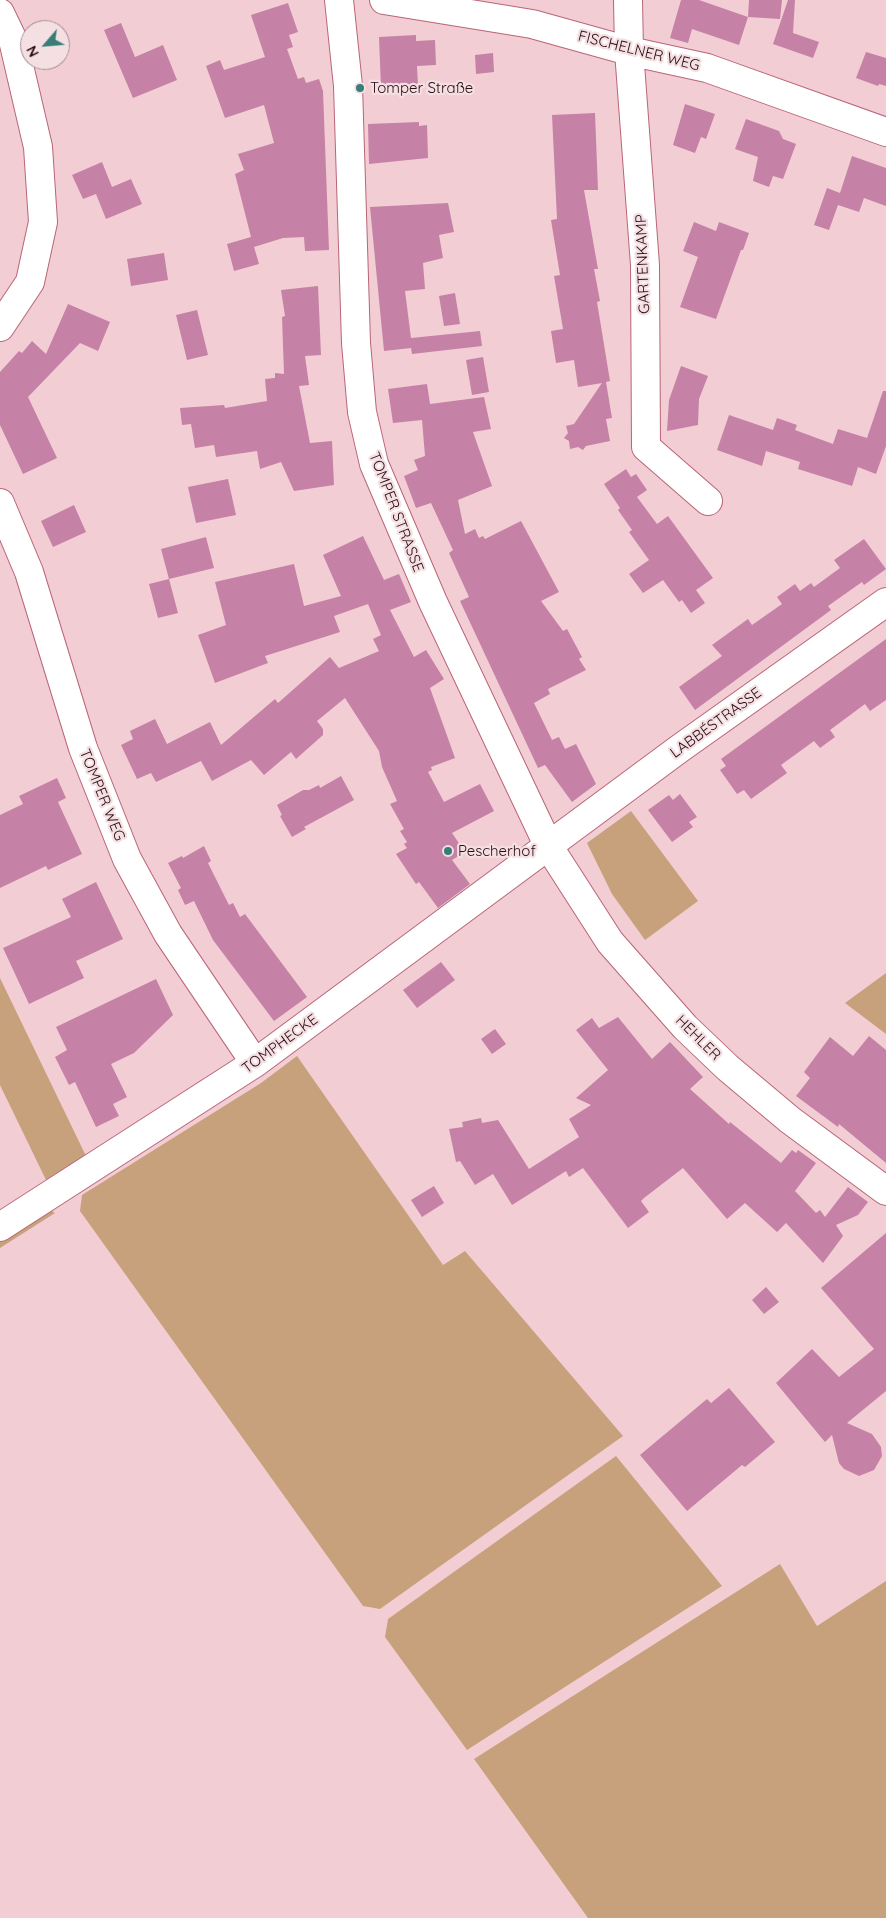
<!DOCTYPE html>
<meta charset="utf-8">
<style>
body{margin:0}
#map{position:relative;width:886px;height:1918px;overflow:hidden;background:#f3cdd4;font-family:Quicksand,sans-serif}
canvas{display:block}
.north{position:absolute;left:20px;top:20px;width:50px;height:50px;box-sizing:border-box;background:#f4e0e3;border:1px solid #a48a90;border-radius:50%;rotate:243deg;font-size:14px;font-weight:700;line-height:20px;text-align:center;color:#2b0a13}
.north::after{content:'';display:block;margin:auto;width:18px;height:22px;background:#377e77;clip-path:polygon(50% 0,100% 100%,50% 72%,0 100%)}
</style>
<div id="map">
<canvas width="886" height="1918"></canvas>
<div class="north">N</div>
</div>
<script>
const context = document.querySelector('canvas').getContext('2d');
context.lineJoin = 'round';
function fill(path, color) { context.fillStyle = color; context.fill(path, 'evenodd'); }
function strokePath(path, color, width, dash) { context.strokeStyle = color; context.lineWidth = width; context.lineCap = dash ? 'butt' : 'round'; context.setLineDash(dash || []); context.stroke(path); }
function drawText(font, color, halo, rows, align = 'center') {
  context.font = font + ' Quicksand,sans-serif'; context.lineWidth = 4.5; context.setLineDash([]); context.textBaseline = 'middle'; context.strokeStyle = halo; context.fillStyle = color; for (const [text, x, y, turn = 0] of rows) {
    context.save(); context.translate(x, y); context.rotate((+turn || 0) * Math.PI / 180); context.textAlign = isNaN(turn) ? turn : align; if (halo) context.strokeText(text, 0, 0); context.fillText(text, 0, 0); context.restore();
  }
}
fill(new Path2D(`
 M 631,811 L 698,901 L 645,940 L 612,894 L 587,843 Z
 M 886,973 L 886,1034 L 845,1003 Z
 M 0,978 L 86,1156 L 46,1180 L 0,1085 Z
 M 297,1056 L 443,1265 L 465,1251 L 623,1436 L 380,1609 L 363,1606 L 80,1211 L 82,1195 L 261,1083 Z
 M 47,1208 L 55,1213 L 0,1248 L 0,1237 Z
 M 616,1456 L 722,1586 L 467,1750 L 385,1637 L 388,1619 Z
 M 780,1564 L 817,1626 L 886,1581 L 886,1918 L 588,1918 L 474,1759 Z`), '#c7a17b');
fill(new Path2D(`
 M 681,0 L 699,0 L 748,17 L 739,45 L 692,29 L 688,43 L 670,38 Z
 M 749,0 L 782,0 L 780,19 L 748,17 Z
 M 788,0 L 795,0 L 793,33 L 819,42 L 813,58 L 773,44 Z
 M 288,3 L 298,32 L 289,35 L 293,47 L 287,49 L 298,79 L 304,77 L 306,83 L 319,79 L 323,91 L 329,250 L 305,251 L 304,237 L 283,238 L 254,247 L 259,264 L 234,271 L 227,244 L 251,237 L 235,174 L 244,170 L 238,154 L 274,143 L 264,105 L 225,118 L 206,66 L 220,60 L 224,70 L 265,57 L 251,15 Z
 M 121,23 L 135,57 L 163,45 L 177,80 L 133,98 L 104,30 Z
 M 416,35 L 416,41 L 435,40 L 436,65 L 417,66 L 418,86 L 381,88 L 379,37 Z
 M 866,52 L 886,58 L 886,86 L 879,84 L 878,86 L 856,78 Z
 M 493,53 L 494,72 L 476,74 L 475,55 Z
 M 685,104 L 715,114 L 706,139 L 701,137 L 695,153 L 673,145 Z
 M 595,113 L 598,190 L 584,190 L 598,269 L 594,269 L 600,301 L 597,302 L 610,381 L 606,382 L 612,418 L 606,419 L 610,441 L 586,446 L 583,450 L 578,447 L 570,449 L 569,441 L 564,438 L 568,433 L 566,426 L 574,424 L 602,383 L 578,387 L 574,360 L 556,363 L 551,331 L 563,329 L 554,276 L 560,275 L 551,220 L 557,219 L 552,115 Z
 M 746,119 L 779,131 L 783,139 L 796,144 L 783,179 L 773,176 L 769,187 L 753,181 L 758,157 L 735,149 Z
 M 419,122 L 419,126 L 427,125 L 428,158 L 369,164 L 368,124 Z
 M 852,156 L 886,168 L 886,206 L 864,198 L 859,212 L 838,205 L 829,230 L 814,225 L 827,188 L 840,193 Z
 M 102,162 L 112,187 L 131,179 L 142,204 L 106,219 L 96,194 L 83,199 L 72,175 Z
 M 448,203 L 454,232 L 439,235 L 443,258 L 423,263 L 425,289 L 405,291 L 411,338 L 480,331 L 482,346 L 412,354 L 411,348 L 384,351 L 370,207 Z
 M 694,222 L 716,231 L 719,222 L 749,233 L 743,250 L 741,250 L 716,319 L 680,307 L 698,257 L 683,251 Z
 M 164,253 L 168,280 L 131,286 L 127,259 Z
 M 318,286 L 321,355 L 305,356 L 309,385 L 299,386 L 310,443 L 332,441 L 334,485 L 294,491 L 281,462 L 260,469 L 257,451 L 216,457 L 214,445 L 195,448 L 191,424 L 182,425 L 180,408 L 224,405 L 225,408 L 267,401 L 265,379 L 275,378 L 275,373 L 284,374 L 282,317 L 285,316 L 281,290 Z
 M 455,293 L 460,324 L 444,326 L 439,296 Z
 M 68,304 L 110,322 L 98,351 L 80,343 L 28,397 L 57,458 L 23,474 L 0,425 L 0,372 L 19,351 L 22,353 L 32,341 L 46,354 Z
 M 197,310 L 208,355 L 187,360 L 176,315 Z
 M 483,357 L 489,392 L 472,395 L 466,360 Z
 M 681,366 L 708,376 L 699,399 L 698,425 L 667,431 L 669,400 Z
 M 427,384 L 430,404 L 484,397 L 491,429 L 473,432 L 492,486 L 458,500 L 465,534 L 475,529 L 479,538 L 483,536 L 485,539 L 521,521 L 559,592 L 541,601 L 563,631 L 567,629 L 582,657 L 579,659 L 586,670 L 548,689 L 550,694 L 534,703 L 552,740 L 559,737 L 565,749 L 576,744 L 596,784 L 572,802 L 545,765 L 538,768 L 460,601 L 469,597 L 449,553 L 453,550 L 431,503 L 416,508 L 404,476 L 418,470 L 414,460 L 425,456 L 422,420 L 393,423 L 388,389 Z
 M 883,391 L 886,391 L 886,446 L 876,474 L 858,467 L 852,486 L 798,469 L 800,462 L 766,451 L 762,466 L 717,450 L 729,415 L 773,430 L 777,418 L 797,425 L 795,430 L 833,444 L 838,429 L 867,438 Z
 M 626,469 L 631,477 L 636,474 L 647,490 L 637,497 L 657,524 L 668,516 L 713,578 L 696,590 L 705,603 L 691,613 L 682,600 L 679,602 L 663,580 L 643,593 L 629,574 L 649,560 L 629,532 L 632,530 L 618,510 L 620,508 L 604,484 Z
 M 228,479 L 236,515 L 196,523 L 188,487 Z
 M 74,505 L 86,532 L 53,547 L 41,521 Z
 M 363,536 L 384,580 L 399,574 L 411,602 L 390,610 L 414,657 L 426,650 L 444,679 L 430,688 L 455,758 L 431,767 L 432,770 L 428,772 L 444,802 L 480,784 L 494,811 L 452,833 L 465,852 L 452,860 L 470,884 L 438,908 L 419,882 L 416,884 L 396,854 L 407,848 L 404,844 L 407,842 L 400,831 L 404,829 L 390,804 L 397,801 L 382,767 L 379,751 L 345,698 L 317,721 L 323,729 L 323,735 L 296,759 L 291,752 L 264,775 L 251,760 L 212,781 L 201,761 L 156,782 L 151,773 L 137,779 L 121,745 L 133,739 L 130,731 L 155,719 L 167,744 L 210,722 L 221,745 L 275,699 L 278,703 L 330,657 L 339,668 L 379,651 L 373,639 L 381,635 L 368,604 L 334,616 L 340,632 L 265,656 L 268,663 L 215,683 L 198,635 L 226,625 L 215,582 L 294,564 L 304,606 L 341,596 L 323,555 Z
 M 206,537 L 214,568 L 169,579 L 161,549 Z
 M 864,539 L 886,569 L 864,585 L 862,582 L 828,606 L 831,610 L 695,710 L 679,687 L 722,656 L 712,645 L 748,619 L 752,625 L 782,604 L 777,597 L 795,584 L 800,591 L 811,583 L 814,587 L 840,568 L 834,560 Z
 M 169,579 L 178,613 L 158,618 L 149,584 Z
 M 886,639 L 886,700 L 870,711 L 865,704 L 830,730 L 835,737 L 820,748 L 814,741 L 781,765 L 787,773 L 751,799 L 744,790 L 737,794 L 720,770 L 726,766 L 721,759 Z
 M 341,776 L 354,800 L 304,827 L 306,829 L 292,837 L 280,816 L 282,815 L 277,805 L 303,790 L 309,790 L 319,785 L 320,788 Z
 M 57,778 L 66,798 L 58,802 L 82,854 L 48,870 L 46,866 L 0,888 L 0,815 L 23,804 L 19,796 Z
 M 680,794 L 697,817 L 689,822 L 693,827 L 672,842 L 648,810 L 669,795 L 673,800 Z
 M 204,846 L 211,861 L 208,863 L 229,905 L 233,903 L 240,917 L 245,914 L 307,997 L 274,1021 L 213,940 L 194,901 L 185,905 L 178,890 L 181,888 L 168,863 L 182,856 L 183,858 Z
 M 96,882 L 123,939 L 76,961 L 84,978 L 29,1004 L 3,948 L 71,917 L 62,899 Z
 M 441,962 L 455,980 L 417,1008 L 403,990 Z
 M 156,979 L 173,1015 L 134,1053 L 111,1064 L 127,1097 L 113,1104 L 119,1116 L 96,1127 L 75,1082 L 69,1085 L 55,1057 L 67,1050 L 56,1027 Z
 M 618,1017 L 652,1059 L 670,1042 L 703,1077 L 690,1089 L 729,1124 L 730,1122 L 781,1163 L 792,1150 L 796,1153 L 798,1150 L 816,1163 L 795,1191 L 816,1213 L 820,1210 L 825,1217 L 848,1187 L 868,1202 L 858,1215 L 836,1225 L 843,1236 L 823,1263 L 786,1223 L 777,1232 L 745,1203 L 727,1219 L 683,1168 L 644,1198 L 641,1201 L 649,1212 L 628,1228 L 583,1168 L 569,1177 L 566,1171 L 512,1205 L 493,1174 L 475,1185 L 460,1161 L 456,1162 L 449,1129 L 463,1127 L 462,1122 L 481,1118 L 482,1123 L 498,1120 L 529,1169 L 579,1137 L 569,1119 L 591,1105 L 576,1098 L 608,1070 L 576,1030 L 592,1018 L 599,1028 Z
 M 495,1029 L 506,1044 L 492,1054 L 481,1039 Z
 M 869,1036 L 886,1050 L 886,1163 L 839,1124 L 838,1127 L 796,1096 L 810,1078 L 804,1072 L 830,1037 L 853,1056 Z
 M 434,1186 L 444,1203 L 422,1217 L 411,1200 Z
 M 886,1233 L 886,1391 L 847,1423 L 872,1434 L 881,1447 L 882,1456 L 874,1470 L 859,1476 L 844,1469 L 839,1463 L 832,1435 L 825,1442 L 776,1383 L 812,1349 L 839,1377 L 874,1349 L 821,1288 Z
 M 766,1287 L 779,1302 L 764,1314 L 752,1300 Z
 M 729,1388 L 775,1442 L 745,1467 L 742,1465 L 687,1511 L 640,1455 L 707,1399 L 711,1403 Z`), '#c681a6');
const minor = new Path2D(`
 M 384,0 L 532,24 L 629,51 L 707,68 L 886,132
 M 628,0 L 629,51 L 645,265 L 646,447 L 708,501
 M 0,13 L 13,40 L 38,147 L 43,222 L 30,282 L 0,327
 M 0,503 L 29,572 L 83,748 L 127,859 L 168,934 L 255,1063
 M 0,1227 L 255,1063 L 679,749 L 886,602`);
const major = new Path2D(`
 M 339,0 L 348,86 L 356,343 L 362,412 L 374,464 L 433,602 L 549,847 L 610,942 L 685,1027 L 728,1068 L 790,1120 L 886,1191`);
strokePath(minor, '#b96578', 30);
strokePath(major, '#b96578', 30);
strokePath(minor, '#fff', 28);
strokePath(major, '#fff', 28);
for (const [x, y, r, color] of [
 [360,88,5,"#377e77"],
 [448,851,5,"#377e77"]
]) { const dot = new Path2D(); dot.arc(x, y, r, 0, 2 * Math.PI); context.fillStyle = color; context.fill(dot); strokePath(dot, '#f4e0e3', 2); }
drawText('15px', '#2b0a13', '#f4e0e3', [
 ["FISCHELNER WEG",639,51,14],
 ["GARTENKAMP",643,264,-92],
 ["TOMPER STRASSE",396,512,69],
 ["LABBÉSTRASSE",716,723,-36],
 ["TOMPER WEG",102,795,68],
 ["HEHLER",698,1038,45],
 ["TOMPHECKE",280,1044,-36]
]);
drawText('15px', '#2b0a13', '#f4e0e3', [
 ["Tomper Straße",370,88],
 ["Pescherhof",458,851]
], 'left');
</script>
